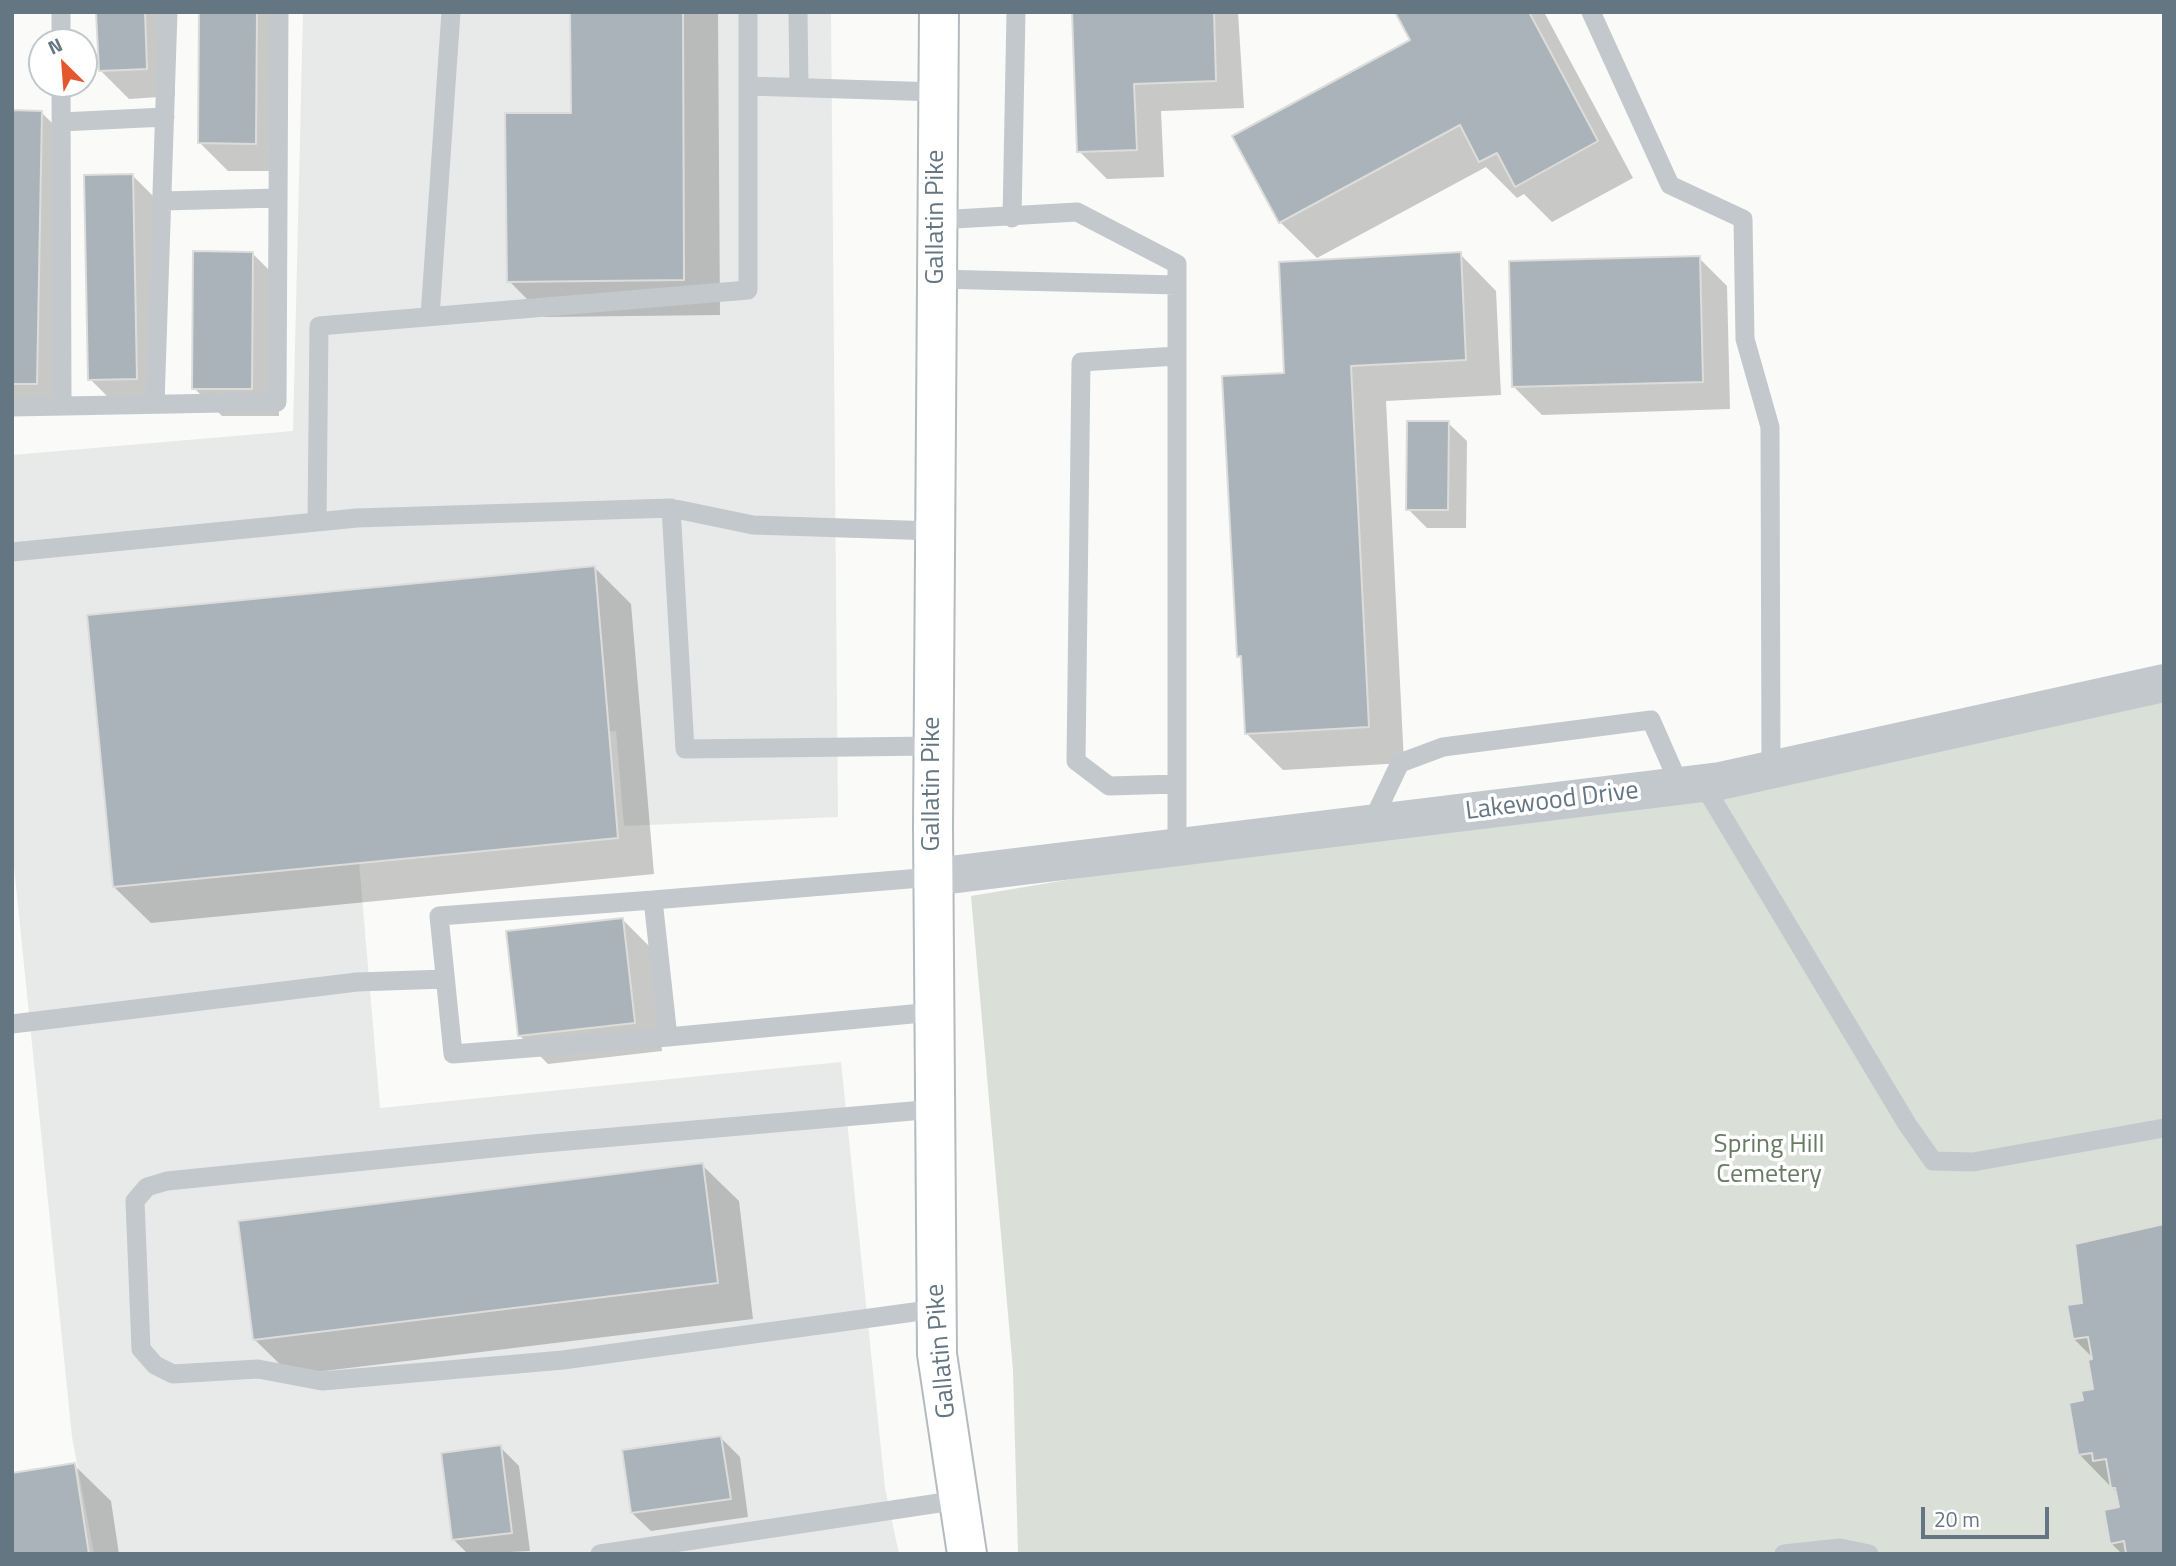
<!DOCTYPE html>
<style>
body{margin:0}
#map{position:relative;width:2176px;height:1566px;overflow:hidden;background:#fafaf8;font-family:"Titillium Web",sans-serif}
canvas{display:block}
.frame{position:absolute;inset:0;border:14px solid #657683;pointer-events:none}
.north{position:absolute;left:28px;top:28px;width:70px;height:70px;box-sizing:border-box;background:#fff;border:2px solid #c1c8cd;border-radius:50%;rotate:335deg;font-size:19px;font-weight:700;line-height:28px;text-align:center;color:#657683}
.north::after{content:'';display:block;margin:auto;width:24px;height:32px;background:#e4572e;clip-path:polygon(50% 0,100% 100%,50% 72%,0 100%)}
.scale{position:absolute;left:1921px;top:1507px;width:128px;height:32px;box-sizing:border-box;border:4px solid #657683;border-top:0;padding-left:9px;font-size:21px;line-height:24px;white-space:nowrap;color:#657683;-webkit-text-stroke:5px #fff;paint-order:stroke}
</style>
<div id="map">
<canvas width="2176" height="1566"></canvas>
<div class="frame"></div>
<div class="north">N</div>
<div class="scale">20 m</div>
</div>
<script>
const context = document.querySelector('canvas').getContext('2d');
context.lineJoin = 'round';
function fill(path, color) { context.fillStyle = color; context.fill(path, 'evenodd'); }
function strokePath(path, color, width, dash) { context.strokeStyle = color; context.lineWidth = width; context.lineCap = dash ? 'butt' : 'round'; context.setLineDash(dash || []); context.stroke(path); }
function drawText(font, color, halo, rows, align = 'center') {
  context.font = font + ' "Titillium Web",sans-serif'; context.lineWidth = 7; context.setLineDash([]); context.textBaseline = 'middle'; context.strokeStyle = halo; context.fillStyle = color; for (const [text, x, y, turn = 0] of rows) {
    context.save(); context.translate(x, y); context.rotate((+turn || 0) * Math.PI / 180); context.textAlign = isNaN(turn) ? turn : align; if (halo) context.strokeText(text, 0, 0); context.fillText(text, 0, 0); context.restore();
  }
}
fill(new Path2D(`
 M 303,12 L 831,12 L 838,817 L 624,826 L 616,731 L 350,755 L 380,1108 L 841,1062 L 885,1488 L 899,1554 L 94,1554 L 72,1437 L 12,847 L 12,455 L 293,431 Z`), '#e8e9e9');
fill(new Path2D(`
 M 2164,696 L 2164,1554 L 1018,1554 L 1013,1370 L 971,896 Z`), '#dadfd7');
fill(new Path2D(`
 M 98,12 L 171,12 L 175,96 L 129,99 L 101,71 Z
 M 200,12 L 284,12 L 283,171 L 228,171 L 200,143 Z
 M 572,12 L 718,12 L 720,315 L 545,317 L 509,281 L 573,114 Z
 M 1074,12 L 1238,12 L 1244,108 L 1161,111 L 1164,177 L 1107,179 L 1079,151 Z
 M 1397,12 L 1544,12 L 1633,178 L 1552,222 L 1524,194 L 1517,198 L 1486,167 L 1317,258 L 1280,222 L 1412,41 Z
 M 12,112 L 41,112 L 69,140 L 64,412 L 12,411 Z
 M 132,175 L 160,203 L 165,406 L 118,407 L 90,379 Z
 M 252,253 L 280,281 L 279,416 L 222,416 L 194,388 Z
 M 1460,254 L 1496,291 L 1501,395 L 1386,401 L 1404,763 L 1283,770 L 1246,733 L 1243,660 L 1238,656 L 1286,375 Z
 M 1699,258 L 1727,286 L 1730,409 L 1542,415 L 1514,387 Z
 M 1448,423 L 1467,441 L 1466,528 L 1427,528 L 1408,509 Z
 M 595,568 L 631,604 L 654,874 L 151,923 L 114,887 Z
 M 623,920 L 651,948 L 662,1051 L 548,1064 L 520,1036 Z
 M 702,1165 L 739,1201 L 753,1319 L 291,1375 L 254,1339 Z
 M 2084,1305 L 2164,1554 L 2122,1554 L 2111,1543 L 2121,1509 L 2118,1494 L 2079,1454 L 2085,1402 L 2095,1390 L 2093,1358 L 2074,1339 Z
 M 721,1438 L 740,1457 L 748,1517 L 651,1531 L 632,1513 Z
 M 500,1447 L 519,1466 L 530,1551 L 468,1554 L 454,1540 Z
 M 74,1465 L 111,1501 L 119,1554 L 12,1554 Z`), '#0003');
const building = new Path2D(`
 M 96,12 L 145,12 L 147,69 L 99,71 Z
 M 199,12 L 257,12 L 256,144 L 198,143 Z
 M 570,12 L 683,12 L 684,280 L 507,282 L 505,113 L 571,113 Z
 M 1072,12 L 1214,12 L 1216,81 L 1134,84 L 1137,150 L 1077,152 Z
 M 1395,12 L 1529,12 L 1598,141 L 1515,187 L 1497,153 L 1479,162 L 1460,125 L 1279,223 L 1232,136 L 1410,40 Z
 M 12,110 L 42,111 L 37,384 L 12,384 Z
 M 133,174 L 137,379 L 88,380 L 84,175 Z
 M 193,251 L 253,252 L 252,389 L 192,389 Z
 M 1461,252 L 1466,360 L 1351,366 L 1369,727 L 1245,734 L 1241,656 L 1237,657 L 1222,376 L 1284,373 L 1279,262 Z
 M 1700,256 L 1703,382 L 1512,387 L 1509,261 Z
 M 1407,421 L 1449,421 L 1448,510 L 1406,510 Z
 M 595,566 L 618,838 L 113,887 L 87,615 Z
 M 623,918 L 635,1023 L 518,1036 L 506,931 Z
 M 703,1163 L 718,1283 L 253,1340 L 238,1221 Z
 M 2164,1224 L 2164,1554 L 2126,1554 L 2124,1541 L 2110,1544 L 2104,1510 L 2119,1507 L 2115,1488 L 2111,1488 L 2106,1459 L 2093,1461 L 2092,1453 L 2078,1455 L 2069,1403 L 2083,1400 L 2081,1391 L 2093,1389 L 2088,1360 L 2092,1359 L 2088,1337 L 2073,1339 L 2067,1305 L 2082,1303 L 2075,1244 Z
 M 721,1436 L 731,1499 L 631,1513 L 622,1450 Z
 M 501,1445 L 512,1533 L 452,1540 L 441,1453 Z
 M 75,1463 L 89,1554 L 12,1554 L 12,1473 Z`);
fill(building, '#aab3b9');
strokePath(building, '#dcdcda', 2);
const primary = new Path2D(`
 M 939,12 L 933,826 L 937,1354 L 967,1554`);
strokePath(primary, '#b5babe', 42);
strokePath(new Path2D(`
 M 61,12 L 61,42
 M 748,12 L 748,86
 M 798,12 L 799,87
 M 1591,12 L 1670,185 L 1743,219 L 1745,339 L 1770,427 L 1771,769
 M 61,84 L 62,406
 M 61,122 L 165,117
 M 163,201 L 278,198
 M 1012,218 L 1016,12
 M 937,220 L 1077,212 L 1177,264 L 1177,847
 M 937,279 L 1177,285
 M 430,316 L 451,12
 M 155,404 L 168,12
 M 12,407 L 277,402 L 279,12
 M 671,508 L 753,525 L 935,531
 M 317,522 L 319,326 L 748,290 L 748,86 L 938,92
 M 12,552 L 357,518 L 671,508 L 685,749 L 934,746
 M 1177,784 L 1109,786 L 1076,761 L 1081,362 L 1177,356
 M 1703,784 L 1907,1124 L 1933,1161 L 1973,1162 L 2164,1128
 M 1371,824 L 1400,763 L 1443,747 L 1651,720 L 1680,786
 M 933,877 L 653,900 L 668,1037 L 933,1012
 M 653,900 L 439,916 L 453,1054 L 668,1037
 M 12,1024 L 357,982 L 445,979
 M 935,1109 L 533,1144 L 167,1181 L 147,1187 L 135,1201 L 141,1349 L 155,1365 L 173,1374 L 258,1369 L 322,1381 L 563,1360 L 936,1309
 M 600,1554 L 959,1500
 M 1784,1554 L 1840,1548 L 1869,1554`), '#c3c8cc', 19);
strokePath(new Path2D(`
 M 933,877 L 1720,781 L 2164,683`), '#c3c8cc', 38);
strokePath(primary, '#fff', 38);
drawText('26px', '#657683', '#fff', [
 ["Gallatin Pike",937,217,-90],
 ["Gallatin Pike",933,784,-90],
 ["Lakewood Drive",1552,802,-7],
 ["Gallatin Pike",942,1351,-95]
]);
drawText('26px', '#687a64', '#fff', [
 ["Spring Hill",1769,1146],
 ["Cemetery",1769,1176]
]);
</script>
